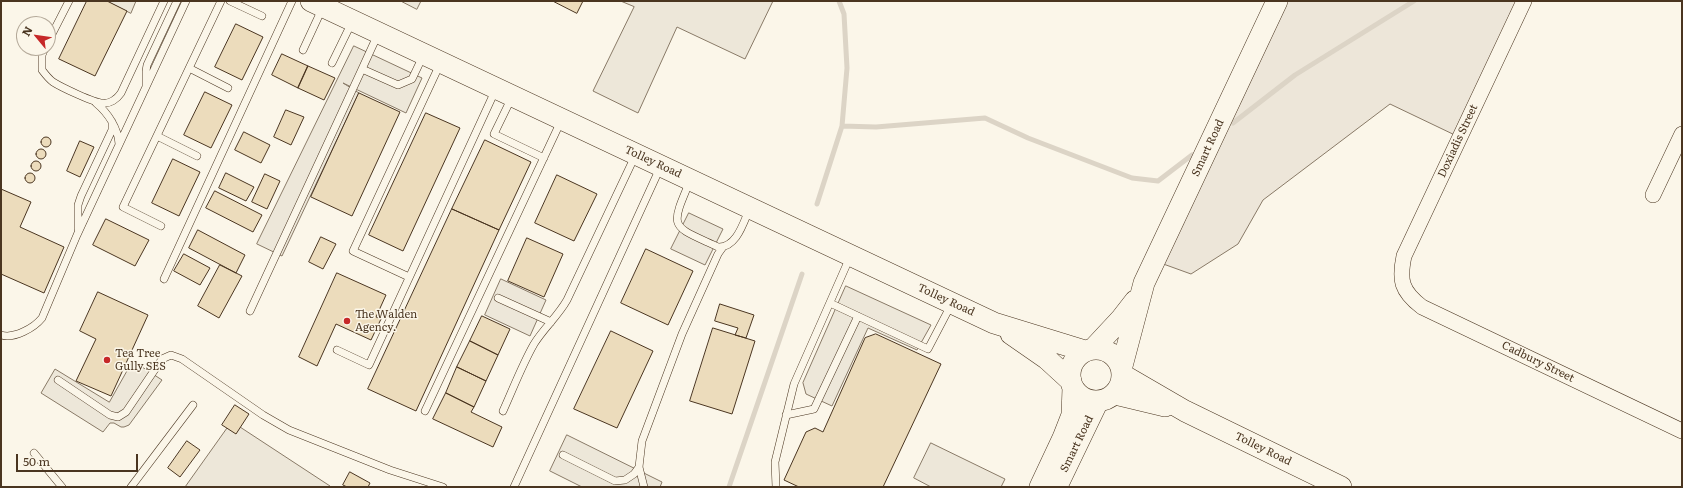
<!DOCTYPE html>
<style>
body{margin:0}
#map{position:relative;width:1683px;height:488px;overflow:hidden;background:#fbf6e9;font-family:Literata,serif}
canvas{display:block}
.frame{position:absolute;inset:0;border:2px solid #4a3520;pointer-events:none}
.north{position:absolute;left:16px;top:16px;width:40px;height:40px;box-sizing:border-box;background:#fbf6e9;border:1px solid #b4a999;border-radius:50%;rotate:299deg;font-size:11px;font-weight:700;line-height:16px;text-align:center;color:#4a3520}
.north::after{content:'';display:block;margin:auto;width:14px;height:18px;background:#c62828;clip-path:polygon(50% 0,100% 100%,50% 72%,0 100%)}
.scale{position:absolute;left:16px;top:454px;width:122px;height:18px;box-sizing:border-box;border:2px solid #4a3520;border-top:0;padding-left:5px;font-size:12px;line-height:14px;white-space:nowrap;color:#4a3520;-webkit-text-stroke:3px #fbf6e9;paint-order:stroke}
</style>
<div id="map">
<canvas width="1683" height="488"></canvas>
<div class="frame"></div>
<div class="north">N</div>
<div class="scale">50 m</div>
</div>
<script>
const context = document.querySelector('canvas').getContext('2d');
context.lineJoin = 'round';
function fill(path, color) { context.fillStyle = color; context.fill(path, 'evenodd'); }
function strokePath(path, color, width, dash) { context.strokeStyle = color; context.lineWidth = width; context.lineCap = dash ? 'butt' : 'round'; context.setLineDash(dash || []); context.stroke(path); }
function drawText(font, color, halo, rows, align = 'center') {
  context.font = font + ' Literata,serif'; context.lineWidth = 3; context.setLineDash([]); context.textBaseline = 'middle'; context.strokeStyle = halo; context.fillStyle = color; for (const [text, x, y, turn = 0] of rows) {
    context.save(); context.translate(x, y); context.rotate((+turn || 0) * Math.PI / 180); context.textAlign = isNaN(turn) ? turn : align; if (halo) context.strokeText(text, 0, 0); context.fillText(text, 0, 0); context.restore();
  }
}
const green = new Path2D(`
 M 1277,1 L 1525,1 L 1459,137 L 1390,104 L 1263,200 L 1238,244 L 1191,274 L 1155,261 Z`);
fill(green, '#ede6d9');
strokePath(green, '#887966', 1);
const parking = new Path2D(`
 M 107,1 L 136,1 L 131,13 Z
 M 401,1 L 421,1 L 417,9 Z
 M 621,1 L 773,1 L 745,59 L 677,27 L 638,113 L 593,91 L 634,7 Z
 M 354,46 L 422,78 L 406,113 L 343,83 L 359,93 L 282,256 L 257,244 Z
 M 689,213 L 723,229 L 705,265 L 671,249 Z
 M 501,279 L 546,300 L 530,336 L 485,315 Z
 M 846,286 L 931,325 L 917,350 L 868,328 L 832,406 L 806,394 L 803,383 Z
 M 133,361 L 162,380 L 129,425 L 124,427 L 121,427 L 114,423 L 110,423 L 103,432 L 41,393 L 55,369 L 109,402 Z
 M 240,427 L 330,486 L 330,487 L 185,487 L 227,428 Z
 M 567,435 L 662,482 L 660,487 L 582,487 L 550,471 Z
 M 931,443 L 1005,479 L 1001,487 L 931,487 L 914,478 Z`);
fill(parking, '#ede7d9');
strokePath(parking, '#887966', 1);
strokePath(new Path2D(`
 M 1233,123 L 1295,75 L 1414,1
 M 842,126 L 876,127 L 985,118 L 1028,138 L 1132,178 L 1158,181 L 1192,155
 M 817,204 L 842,126 L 847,68 L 844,14 L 839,1
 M 729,487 L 802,274`), '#dcd4c6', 5);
const building = new Path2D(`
 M 87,1 L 107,1 L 127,11 L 95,76 L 59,59 Z
 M 553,1 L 583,1 L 577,13 Z
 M 236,24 L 263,37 L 242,80 L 215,67 Z
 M 282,54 L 308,66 L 298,88 L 272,75 Z
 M 308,66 L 335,78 L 324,100 L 298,88 Z
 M 205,92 L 232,105 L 211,148 L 184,135 Z
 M 359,93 L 400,112 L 352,216 L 311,197 Z
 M 286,110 L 304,117 L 291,145 L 274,137 Z
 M 426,113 L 460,128 L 403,251 L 369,235 Z
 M 244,132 L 270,145 L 261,163 L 235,150 Z
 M41 142a5 5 0 1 1 10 0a5 5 0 1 1-10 0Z
 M 485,140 L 531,162 L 499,230 L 452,209 Z
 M 80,141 L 94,147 L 80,177 L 67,171 Z
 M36 154a5 5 0 1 1 10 0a5 5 0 1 1-10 0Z
 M 173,159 L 200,172 L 179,216 L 152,203 Z
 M31 166a5 5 0 1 1 10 0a5 5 0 1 1-10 0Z
 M25 178a5 5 0 1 1 10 0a5 5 0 1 1-10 0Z
 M 226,173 L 254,187 L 246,201 L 219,188 Z
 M 265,174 L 280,181 L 267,209 L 252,202 Z
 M 557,175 L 597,194 L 574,241 L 535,223 Z
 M 1,189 L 31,202 L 20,227 L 64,247 L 44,293 L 1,274 Z
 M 215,191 L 262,215 L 253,232 L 206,208 Z
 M 452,209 L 499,230 L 416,411 L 368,389 Z
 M 106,219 L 149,240 L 135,266 L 93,245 Z
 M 198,230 L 245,255 L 236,273 L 189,248 Z
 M 321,237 L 336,244 L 323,269 L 309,262 Z
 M 527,238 L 563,254 L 544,297 L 508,281 Z
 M 646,249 L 693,271 L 668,325 L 621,303 Z
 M 184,254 L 210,268 L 200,285 L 174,271 Z
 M 220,265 L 242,276 L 219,318 L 198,306 Z
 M 337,273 L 386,295 L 376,317 L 381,319 L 371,340 L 336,324 L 317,366 L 299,357 Z
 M 98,292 L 148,315 L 111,396 L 76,381 L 96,339 L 80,331 Z
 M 720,304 L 754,315 L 746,338 L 735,335 L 738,328 L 715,321 Z
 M 482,316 L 510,329 L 498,355 L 470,341 Z
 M 713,328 L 755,341 L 732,414 L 690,401 Z
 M 611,331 L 653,351 L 617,428 L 574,409 Z
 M 876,334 L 941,364 L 883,487 L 799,487 L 784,480 L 806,432 L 815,428 L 823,432 L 865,338 Z
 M 470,341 L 498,355 L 486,381 L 457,367 Z
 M 457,367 L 486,381 L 474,407 L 446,393 Z
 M 446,393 L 474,407 L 471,412 L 502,427 L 493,447 L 433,419 Z
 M 235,405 L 249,414 L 236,434 L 222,425 Z
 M 187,441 L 200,450 L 180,477 L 168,468 Z
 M 350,472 L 370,483 L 368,487 L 347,487 L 343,485 Z`);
fill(building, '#ecdcbc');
strokePath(building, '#4a3520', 1);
const service = new Path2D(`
 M 230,1 L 262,16
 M 378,34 L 362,69 L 398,85 L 412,79 L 423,56
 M 48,42 L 69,1
 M 45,48 L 42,55 L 42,70 C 45,74 49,79 53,82 C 61,87 94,103 103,103 C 110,104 117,99 121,93 L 164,1
 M 303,50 L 322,9
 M 332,63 L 352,22
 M 189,68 L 228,88
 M 146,86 L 146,71 L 147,65 L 177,1
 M 512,97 L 494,134 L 544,158
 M 96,103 C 108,113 118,128 119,144
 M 157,136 L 197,156
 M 690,181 C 669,230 671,225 718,247 C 736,248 743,224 749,210
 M 161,226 L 123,207 L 221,1
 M 78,229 L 78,205 L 81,196 L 112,130 L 112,122
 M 409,277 L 353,251 L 440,64
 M 164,279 L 292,1
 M 498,298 L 551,322
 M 830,303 L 928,349 L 951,305
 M 250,311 L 362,69
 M 1,335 C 14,339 34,328 42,318 L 77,235 L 186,1
 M 337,350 L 369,365 L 495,91
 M 58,380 L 110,415 L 118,417 L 126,412 L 162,359 L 171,355 L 182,359 L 263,415 L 289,430 L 390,470 L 443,487
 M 425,411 L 561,121
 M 503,411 C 513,389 522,365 534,344 C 544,328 558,316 567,300 L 635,156
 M 786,415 L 814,409 L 858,316
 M 34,453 L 62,487
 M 563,455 L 615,481 L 625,480 L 634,474 L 639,467
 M 131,487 L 193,405
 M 514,487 L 660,168
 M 644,487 L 639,467 L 642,441 L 682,334 L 718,254 L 723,247
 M 776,487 L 775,462 L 794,384 L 850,257`);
const minor = new Path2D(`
 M 1524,1 L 1404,256 C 1399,280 1401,291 1422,307 L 1682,431
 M 1653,195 L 1682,134`);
const secondary = new Path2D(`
 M 311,1 L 994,323 L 1085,351
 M 1011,334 L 1047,359 L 1071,381
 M 1094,348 L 1121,319 L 1135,301
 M1070 375a26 26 0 1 1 52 0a26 26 0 1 1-52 0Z
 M 1122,366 L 1144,283 L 1277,1
 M 1123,375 L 1185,411 L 1341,487
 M 1115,394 L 1165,406
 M 1058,484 L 1098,401
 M 1040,487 L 1063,438 L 1072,415 L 1073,388`);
strokePath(service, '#4a3520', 8);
strokePath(minor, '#4a3520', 16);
strokePath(secondary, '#4a3520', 22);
strokePath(service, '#fbf6e9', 7);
strokePath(minor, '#fbf6e9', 15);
strokePath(secondary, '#fbf6e9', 21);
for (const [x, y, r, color] of [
 [347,321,4,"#c62828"],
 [107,360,4,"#c62828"]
]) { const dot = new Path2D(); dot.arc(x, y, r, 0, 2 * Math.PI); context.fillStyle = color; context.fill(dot); strokePath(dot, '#fbf6e9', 1.5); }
drawText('11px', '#4a3520', '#fbf6e9', [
 ["Doxiadis Street",1458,141,-65],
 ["Smart Road",1208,148,-65],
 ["Tolley Road",653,162,25],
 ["Tolley Road",946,300,25],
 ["Cadbury Street",1538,362,26],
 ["Smart Road",1077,444,-64],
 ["Tolley Road",1263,449,26]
]);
drawText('11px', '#4a3520', '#fbf6e9', [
 ["The Walden",355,315],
 ["Agency.",355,328],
 ["Tea Tree",115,354],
 ["Gully SES",115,367]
], 'left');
</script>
